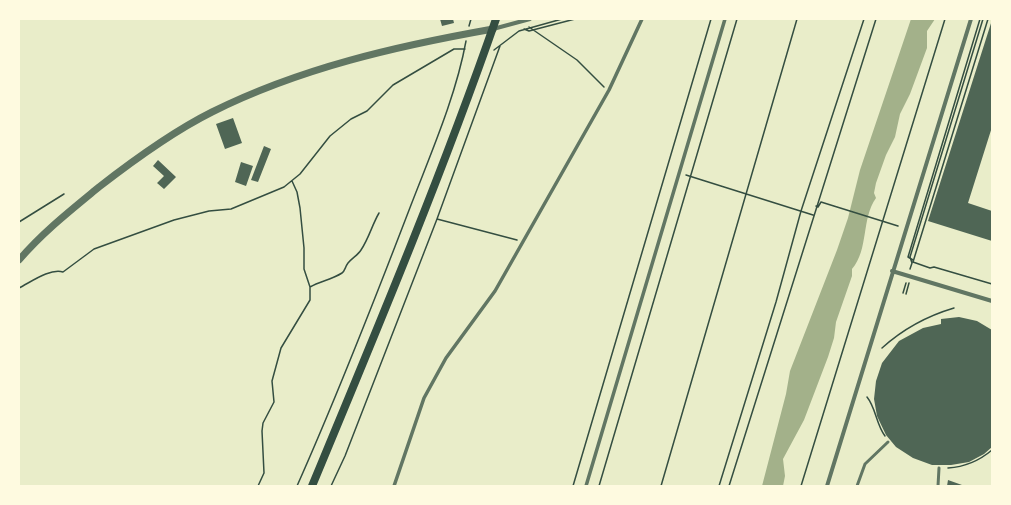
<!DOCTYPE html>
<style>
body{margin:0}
#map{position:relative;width:1011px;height:505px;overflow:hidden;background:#e9edc9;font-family:Mulish,sans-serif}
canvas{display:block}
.frame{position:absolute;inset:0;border:20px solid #fefae0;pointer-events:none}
</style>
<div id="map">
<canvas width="1011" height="505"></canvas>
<div class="frame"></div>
</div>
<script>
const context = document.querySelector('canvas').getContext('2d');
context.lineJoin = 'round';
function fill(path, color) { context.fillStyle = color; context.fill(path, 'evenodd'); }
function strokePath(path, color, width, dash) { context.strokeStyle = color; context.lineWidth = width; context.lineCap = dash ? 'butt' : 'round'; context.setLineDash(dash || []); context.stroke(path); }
fill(new Path2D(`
 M 911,19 L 935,19 L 927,31 L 927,48 L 910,94 L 900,114 L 895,137 L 886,155 L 876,183 L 874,193 L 876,198 C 861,219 869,249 852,269 L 852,276 L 836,322 L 834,338 L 828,357 L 804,420 L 783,459 L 785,476 L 783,486 L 762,486 L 786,394 L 790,371 L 837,250 L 848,218 L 860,170 Z`), '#a3b18a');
fill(new Path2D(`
 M 440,19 L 453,19 L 454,23 L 442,26 Z
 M 992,20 L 992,127 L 968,203 L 992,211 L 992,241 L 928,221 Z
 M 233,118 L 242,143 L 225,149 L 216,124 Z
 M 264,146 L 271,149 L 258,182 L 251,180 Z
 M 158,160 L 176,177 L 164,189 L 157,183 L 164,176 L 153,166 Z
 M 241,162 L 253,166 L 246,186 L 235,182 Z
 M 959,317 L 977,321 L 992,330 L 992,447 L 984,454 L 969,462 L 951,465 L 932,465 L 913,458 L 896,447 L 886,435 L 877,416 L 874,399 L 876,381 L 882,363 L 899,341 L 923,328 L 941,324 L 941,319 Z
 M 948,480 L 962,485 L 962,486 L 947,486 Z`), '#4f6655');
strokePath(new Path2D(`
 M 988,19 L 913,262 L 930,268 L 934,267 L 992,284
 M 469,26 L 471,19
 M 529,27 L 577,60 L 604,87
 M 524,29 L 529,31 L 575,19
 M 494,50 L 519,31 L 562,19
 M 686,175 L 813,215
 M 816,206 L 818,207 L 821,202 L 898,226
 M 437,219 L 517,240
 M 19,222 L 64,194
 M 913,260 L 908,257 L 980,19
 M 910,269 L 912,263 L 910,257 L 983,19
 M 310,287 C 320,281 331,280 342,273 C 345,271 345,267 348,263 C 352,258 358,255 361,250 C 369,238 372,225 379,213
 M 19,288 C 31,282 50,268 63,272 L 94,249 L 174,220 L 209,211 L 231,209 L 284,187 L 300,174 L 330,136 L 351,119 L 367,111 L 393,85 L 454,49 L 465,49
 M 903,293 L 906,283
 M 906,294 L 909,283
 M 882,348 C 903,329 927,316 954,308
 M 867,397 C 876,408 876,424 885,436
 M 948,468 C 964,467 979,461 992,450
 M 258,486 L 264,473 L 262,431 L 263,423 L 274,402 L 272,381 L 281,348 L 310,300 L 310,287 L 304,269 L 304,248 L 300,208 L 297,192 L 292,181
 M 297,486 C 338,394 375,299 411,205 C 431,153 456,96 466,41
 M 331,486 L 345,456 L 437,219 L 500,46
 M 573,486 L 711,19
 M 599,486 L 737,19
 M 661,486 L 797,19
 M 719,486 L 776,302 L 801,211 L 864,19
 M 729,486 L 876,19
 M 801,486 L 945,19`), '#344e41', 1.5);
strokePath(new Path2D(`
 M 857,486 L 865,464 L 888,442
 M 938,486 L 939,468`), '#617663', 3);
strokePath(new Path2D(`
 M 394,486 L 424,398 L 446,358 L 495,291 L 609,90 L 642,19
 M 586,486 L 725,19`), '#617663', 3.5);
strokePath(new Path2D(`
 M 493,29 L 530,19
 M 892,271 L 992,301
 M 827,486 L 971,19`), '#617663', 4);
strokePath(new Path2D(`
 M 19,260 C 43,232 71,210 99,187 C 135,159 172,132 212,112 C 300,68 397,46 493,29`), '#617663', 7);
strokePath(new Path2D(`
 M 312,486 C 376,332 441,177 496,19`), '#344e41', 8);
</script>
